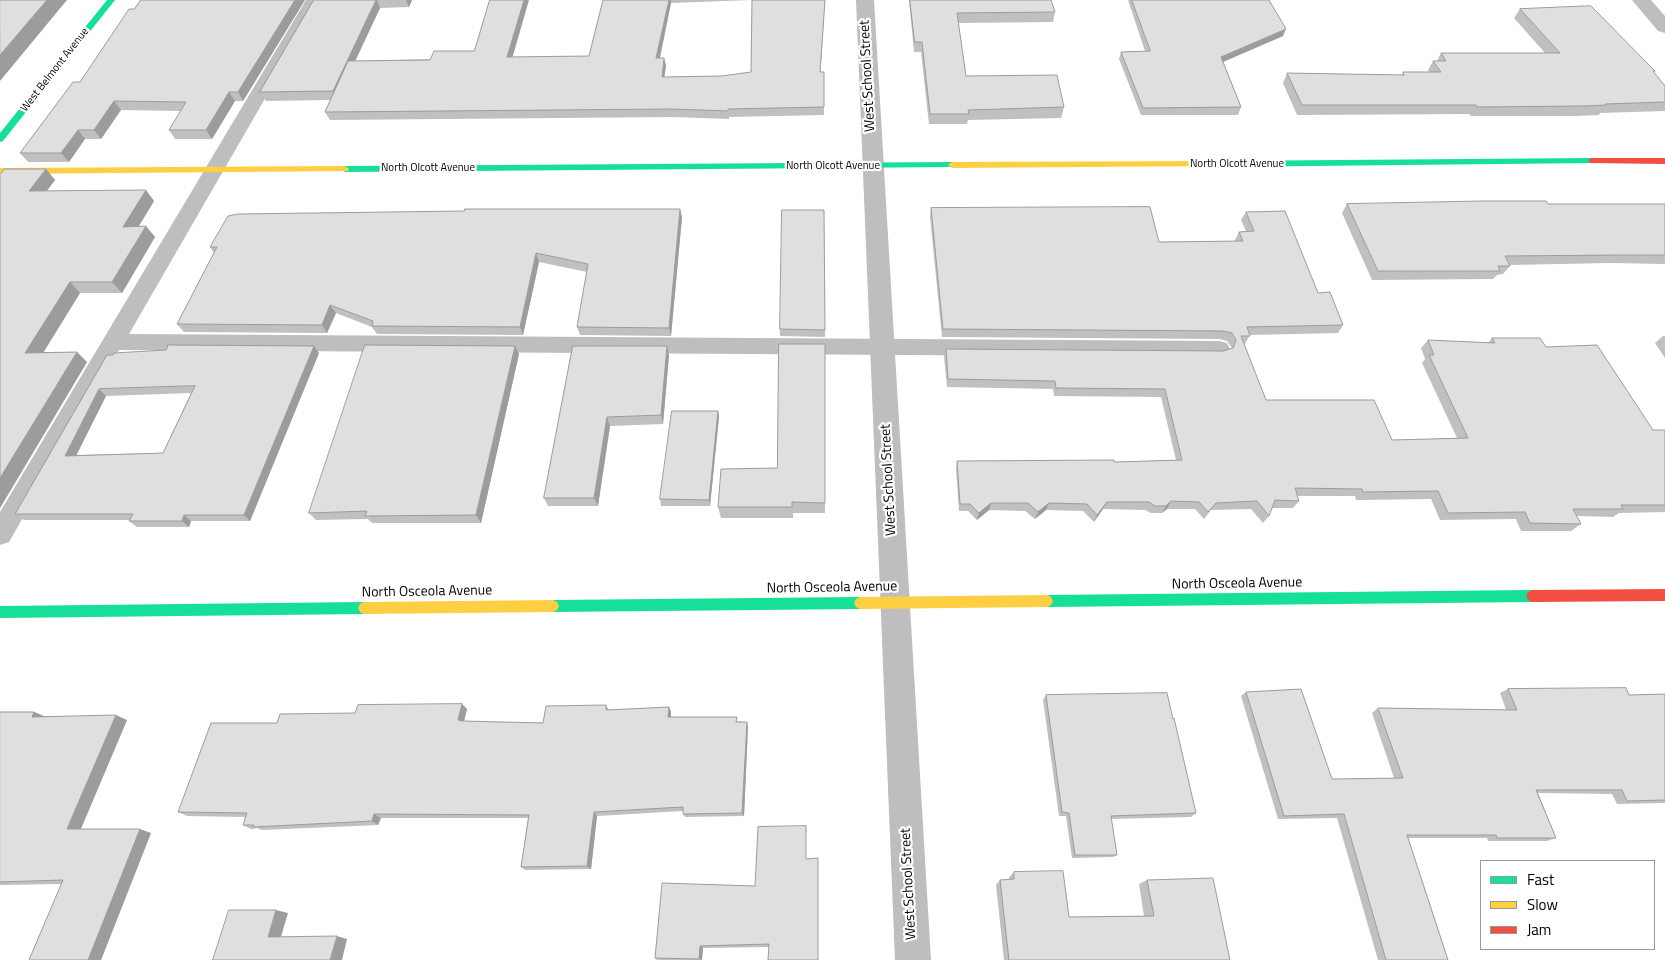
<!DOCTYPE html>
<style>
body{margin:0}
#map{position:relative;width:1665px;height:960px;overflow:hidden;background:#fff;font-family:"Titillium Web",sans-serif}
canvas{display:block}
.legend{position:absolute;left:1480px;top:860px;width:175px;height:90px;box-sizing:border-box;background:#fff;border:1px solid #999;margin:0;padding:6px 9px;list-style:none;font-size:15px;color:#000}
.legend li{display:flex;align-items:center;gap:10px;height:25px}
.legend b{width:25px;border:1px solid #999}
</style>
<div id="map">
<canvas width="1665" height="960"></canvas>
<ul class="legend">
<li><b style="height:6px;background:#16e098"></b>Fast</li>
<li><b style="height:6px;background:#ffcf43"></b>Slow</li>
<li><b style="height:6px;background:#f24e42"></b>Jam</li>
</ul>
</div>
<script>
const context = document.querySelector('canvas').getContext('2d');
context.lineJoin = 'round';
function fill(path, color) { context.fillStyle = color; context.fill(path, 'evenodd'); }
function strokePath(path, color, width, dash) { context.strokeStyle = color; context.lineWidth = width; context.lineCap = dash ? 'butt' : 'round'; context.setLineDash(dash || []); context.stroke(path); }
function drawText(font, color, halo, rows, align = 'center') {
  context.font = font + ' "Titillium Web",sans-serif'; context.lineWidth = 4.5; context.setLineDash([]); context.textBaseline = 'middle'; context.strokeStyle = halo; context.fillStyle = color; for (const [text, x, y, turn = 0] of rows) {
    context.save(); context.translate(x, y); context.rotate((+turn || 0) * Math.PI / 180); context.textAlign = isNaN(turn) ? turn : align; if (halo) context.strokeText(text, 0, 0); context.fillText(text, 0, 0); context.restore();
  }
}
fill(new Path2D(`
 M 306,0 L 322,0 L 129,334 L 1219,341 L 1227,343 L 1230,349 L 1227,355 L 1219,357 L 119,350 L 9,542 L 0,545 L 0,512 Z`), '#bebebe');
fill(new Path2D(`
 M 856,0 L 874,0 L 931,960 L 895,960 Z
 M 1632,0 L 1651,0 L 1665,16 L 1665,33 L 1658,31 Z`), '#bebebe');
fill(new Path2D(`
 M 107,0 L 115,0 L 3,141 L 0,142 L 0,133 Z
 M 1592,158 L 1595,159 L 1595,163 L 1214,167 L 1210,164 L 1214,161 Z
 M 952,162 L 956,165 L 955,167 L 345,172 L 341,169 L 345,166 Z
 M 1532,590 L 1536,592 L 1538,596 L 1536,600 L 1532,602 L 1047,607 L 1043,605 L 1041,601 L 1043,597 L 1047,595 Z
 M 860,597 L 864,599 L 866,603 L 864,607 L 860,609 L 553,612 L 549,610 L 547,606 L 549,602 L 553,600 Z
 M 364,602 L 368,604 L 370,608 L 368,612 L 364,614 L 0,618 L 0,606 Z`), '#16e098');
fill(new Path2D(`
 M 1214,161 L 1218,164 L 1217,166 L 952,168 L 948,165 L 952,162 Z
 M 345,166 L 349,169 L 348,171 L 0,174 L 0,168 Z
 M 1047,595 L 1051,597 L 1053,601 L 1051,605 L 1047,607 L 860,609 L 856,607 L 854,603 L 856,599 L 860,597 Z
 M 553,600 L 557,602 L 559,606 L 557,610 L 553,612 L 364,614 L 360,612 L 358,608 L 360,604 L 364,602 Z`), '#ffcf43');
fill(new Path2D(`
 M 1592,158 L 1665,158 L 1665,164 L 1589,163 L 1589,159 Z
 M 1665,589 L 1665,601 L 1532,602 L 1528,600 L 1526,596 L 1528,592 L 1532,590 Z`), '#f24e42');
fill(new Path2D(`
 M 141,0 L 305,0 L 243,101 L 235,101 L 212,139 L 175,139 L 169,130 L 181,111 L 121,110 L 101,139 L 85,139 L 69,162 L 28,162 L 20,153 L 80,82 Z
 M 314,0 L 412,0 L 409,7 L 380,8 L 355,61 L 512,57 L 589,56 L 603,0 L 825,0 L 820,72 L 824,72 L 824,115 L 729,117 L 729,119 L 673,117 L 330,120 L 325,112 L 330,100 L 266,101 L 260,92 ZM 752,0 L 751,72 L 722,76 L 664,77 L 666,66 L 664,58 L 660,58 L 671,3 Z
 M 909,0 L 1051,0 L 1055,12 L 1053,22 L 958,23 L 966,76 L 1064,107 L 1061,118 L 968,120 L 967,124 L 929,124 L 921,52 L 914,52 Z
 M 1128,0 L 1269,0 L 1283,36 L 1223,62 L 1241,107 L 1238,115 L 1141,115 L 1119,59 L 1121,52 L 1145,51 Z
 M 1520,9 L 1655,71 L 1654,73 L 1665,86 L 1665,111 L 1600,113 L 1599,115 L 1576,116 L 1471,116 L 1469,114 L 1297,115 L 1283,83 L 1287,73 L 1402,75 L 1403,72 L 1429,72 L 1428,70 L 1433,61 L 1437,61 L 1441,53 L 1545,53 L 1514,18 Z
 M 46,169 L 55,180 L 47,191 L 154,201 L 139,226 L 155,237 L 122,293 L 80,293 L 43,352 L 77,352 L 87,362 L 0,508 Z
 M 1347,204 L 1665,204 L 1665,264 L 1610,263 L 1509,265 L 1510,266 L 1503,274 L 1497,275 L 1493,279 L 1372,280 L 1342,213 Z
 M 931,208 L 1159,242 L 1235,241 L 1235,240 L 1239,232 L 1246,231 L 1241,220 L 1246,212 L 1318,293 L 1343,325 L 1338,333 L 1250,335 L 1245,344 L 1244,344 L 1266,400 L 1392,440 L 1457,438 L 1422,363 L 1425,359 L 1421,348 L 1428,340 L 1488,343 L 1492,338 L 1546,347 L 1653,430 L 1665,430 L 1665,512 L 1619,513 L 1613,517 L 1576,516 L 1581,524 L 1571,531 L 1521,531 L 1516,519 L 1440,520 L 1431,499 L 1356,500 L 1355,496 L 1297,496 L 1299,501 L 1293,508 L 1272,508 L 1269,516 L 1263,523 L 1251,509 L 1211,510 L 1204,519 L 1195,509 L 1167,509 L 1162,513 L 1151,513 L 1145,510 L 1103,509 L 1094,522 L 1083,511 L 1046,510 L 1035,519 L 1025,511 L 989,510 L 977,520 L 968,511 L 959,511 L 956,468 L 957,461 L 1114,462 L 1176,460 L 1161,397 L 1054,396 L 1053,389 L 947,387 L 944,357 L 946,349 L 1223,351 L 1232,348 L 1227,341 L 1219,339 L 942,337 L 930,217 Z
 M 824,210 L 825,337 L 780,336 L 780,329 Z
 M 682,217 L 671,336 L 580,335 L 577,327 L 587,272 L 539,262 L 523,335 L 377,334 L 372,327 L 336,313 L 327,333 L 184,332 L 177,324 L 214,253 L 210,247 Z
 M 1663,336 L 1665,336 L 1665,358 L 1655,343 Z
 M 825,344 L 825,513 L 793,513 L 793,518 L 721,518 L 718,507 L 777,468 Z
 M 573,346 L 669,355 L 663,424 L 610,426 L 598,506 L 548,506 L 544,498 Z
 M 319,353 L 250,521 L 191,521 L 189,527 L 137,527 L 129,521 L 130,520 L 24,520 L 15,514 L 113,355 ZM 191,393 L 163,453 L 76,455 L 106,396 Z
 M 519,354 L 481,523 L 372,523 L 368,519 L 316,520 L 309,513 Z
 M 718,411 L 719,417 L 710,506 L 661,506 L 660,499 Z
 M 1508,689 L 1629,695 L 1665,694 L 1665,803 L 1617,804 L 1612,794 L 1538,793 L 1556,838 L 1547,841 L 1488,841 L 1487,838 L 1408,838 L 1448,960 L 1378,960 L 1337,818 L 1278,819 L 1241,696 L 1246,692 L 1332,779 L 1394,778 L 1372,713 L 1378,708 L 1506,710 L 1500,693 Z
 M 1046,695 L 1173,719 L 1196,813 L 1191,817 L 1111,819 L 1117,855 L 1113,857 L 1072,858 L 1066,816 L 1059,816 L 1043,700 Z
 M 462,704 L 467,709 L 464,721 L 543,723 L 606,705 L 609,710 L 669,707 L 671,712 L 671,717 L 747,722 L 748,727 L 744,816 L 685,817 L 683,814 L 683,811 L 597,816 L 591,869 L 525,870 L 521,867 L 528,818 L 381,818 L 378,825 L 262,830 L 257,828 L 251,829 L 243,825 L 245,817 L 187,816 L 178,812 L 277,723 L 355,713 Z
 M 0,712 L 34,712 L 44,716 L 127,720 L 81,829 L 151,833 L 101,960 L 29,960 L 62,884 L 0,885 Z
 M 807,830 L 769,947 L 703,948 L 702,960 L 657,960 L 655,958 L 755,886 Z
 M 1014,872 L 1069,917 L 1144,916 L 1139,884 L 1147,880 L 1230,960 L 1004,960 L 996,885 L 1000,880 L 1009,879 L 1009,877 Z`), '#c0c0c0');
fill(new Path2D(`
 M 47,0 L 67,0 L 0,81 L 0,55 Z
 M 295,0 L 305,0 L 243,101 L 238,92 Z
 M 376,0 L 377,0 L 380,8 L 337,100 L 333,91 Z
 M 406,0 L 412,0 L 409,7 Z
 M 524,0 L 529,0 L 510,66 L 507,57 Z
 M 669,0 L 671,0 L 671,3 L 658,66 L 656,58 Z
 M 825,0 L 820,80 L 820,72 Z
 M 1286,29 L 1283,36 L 1218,64 L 1221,57 Z
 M 664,58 L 666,66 L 663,86 L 662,77 Z
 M 229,92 L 235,101 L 212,139 L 206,130 Z
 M 114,101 L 121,110 L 101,139 L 94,130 Z
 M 78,130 L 85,139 L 69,162 L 61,153 Z
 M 46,169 L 55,180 L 39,201 L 29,191 Z
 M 146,190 L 154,201 L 132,237 L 123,227 Z
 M 680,209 L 682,217 L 671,336 L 669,328 Z
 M 146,226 L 155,237 L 122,293 L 112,282 Z
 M 536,253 L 539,262 L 523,335 L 520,327 Z
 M 70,282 L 80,293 L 37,363 L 25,353 Z
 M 330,305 L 336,313 L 327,333 L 322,325 Z
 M 314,346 L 319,353 L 250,521 L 244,515 Z
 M 515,346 L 519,354 L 481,523 L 476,515 Z
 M 667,346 L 669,355 L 663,424 L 661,415 Z
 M 77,352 L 87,362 L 0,508 L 0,478 Z
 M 99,389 L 106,396 L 73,462 L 65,456 Z
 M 718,411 L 719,417 L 710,506 L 709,500 Z
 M 607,417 L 610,426 L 598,506 L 594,498 Z
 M 1171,501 L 1167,509 L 1162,513 L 1166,506 Z
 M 1107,502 L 1103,509 L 1094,522 L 1097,515 Z
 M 991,503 L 989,510 L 977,520 L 979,513 Z
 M 1049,503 L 1046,510 L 1035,519 L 1038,512 Z
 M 184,515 L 191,521 L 189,527 L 182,521 Z
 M 462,704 L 467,709 L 463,725 L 458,720 Z
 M 669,707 L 671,712 L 671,721 L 668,717 Z
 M 34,712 L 46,717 L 32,717 Z
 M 116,715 L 127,720 L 79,833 L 67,829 Z
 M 747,722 L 748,727 L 744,816 L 742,813 Z
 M 594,812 L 597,816 L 591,869 L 587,866 Z
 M 374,814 L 381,818 L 378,825 L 372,821 Z
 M 140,829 L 151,833 L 101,960 L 88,960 Z
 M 276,910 L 288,913 L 280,940 L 268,937 Z
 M 337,936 L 347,939 L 342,960 L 330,960 Z
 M 700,946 L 703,948 L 702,960 L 699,959 Z`), '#9c9c9c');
const building = new Path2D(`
 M 0,0 L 47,0 L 0,55 Z
 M 141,0 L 295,0 L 238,92 L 229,92 L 206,130 L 169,130 L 186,102 L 114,101 L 94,130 L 78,130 L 61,153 L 20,153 L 73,82 L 80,82 L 129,9 L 134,9 Z
 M 314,0 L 376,0 L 333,91 L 260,92 Z
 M 490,0 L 524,0 L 507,57 L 589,56 L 603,0 L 669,0 L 656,58 L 664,58 L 662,77 L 722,76 L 751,72 L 752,0 L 825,0 L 820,72 L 824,72 L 824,107 L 728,109 L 728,111 L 672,109 L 325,112 L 348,61 L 430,60 L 434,51 L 474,51 Z
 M 910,0 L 1051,0 L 1055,12 L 957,13 L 966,76 L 1057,75 L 1064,107 L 968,110 L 969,114 L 930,114 L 922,42 L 915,42 Z
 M 1132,0 L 1269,0 L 1286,29 L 1221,57 L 1241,107 L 1143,108 L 1121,52 L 1150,51 Z
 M 1591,6 L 1655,71 L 1653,71 L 1665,86 L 1665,102 L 1605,104 L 1606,105 L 1584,106 L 1477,107 L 1476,105 L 1302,105 L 1287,73 L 1404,75 L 1403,72 L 1441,72 L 1433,61 L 1446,61 L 1441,53 L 1560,53 L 1520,9 Z
 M 5,169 L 46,169 L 29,191 L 146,190 L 123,227 L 146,226 L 112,282 L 70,282 L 25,353 L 77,352 L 0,478 L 0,175 Z
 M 1481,201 L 1546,201 L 1548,204 L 1665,204 L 1665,255 L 1619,255 L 1505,256 L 1510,266 L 1498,266 L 1500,271 L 1378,271 L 1347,204 Z
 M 1150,207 L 1159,242 L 1243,241 L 1239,232 L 1254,231 L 1246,212 L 1285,211 L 1318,293 L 1330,292 L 1343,325 L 1247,327 L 1250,336 L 1241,336 L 1266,400 L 1374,400 L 1392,440 L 1468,438 L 1429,355 L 1434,355 L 1428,340 L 1495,343 L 1492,338 L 1540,338 L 1546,347 L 1597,345 L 1653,430 L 1665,430 L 1665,505 L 1621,505 L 1623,509 L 1573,509 L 1581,524 L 1530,523 L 1525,512 L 1448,513 L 1438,491 L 1363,492 L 1362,489 L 1295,488 L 1299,501 L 1275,500 L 1269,516 L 1257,501 L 1216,503 L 1208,512 L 1199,502 L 1171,501 L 1166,506 L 1155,506 L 1149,502 L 1107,502 L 1097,515 L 1087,504 L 1049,503 L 1038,512 L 1028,503 L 991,503 L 979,513 L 970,504 L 960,504 L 957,461 L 1114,460 L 1114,462 L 1182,460 L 1165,389 L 1056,388 L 1055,381 L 948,379 L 946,349 L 1223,351 L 1233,348 L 1236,340 L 1232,333 L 1223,331 L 943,329 L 931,208 Z
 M 465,209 L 680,209 L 669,328 L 577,327 L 588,264 L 536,253 L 520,327 L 372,326 L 373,321 L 330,305 L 322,325 L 177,324 L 217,247 L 210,247 L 228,216 L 238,214 L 464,211 Z
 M 782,210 L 824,210 L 825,330 L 780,329 Z
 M 779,344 L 825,344 L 825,503 L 792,502 L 792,507 L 718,507 L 721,469 L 777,468 Z
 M 168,345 L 314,346 L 244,515 L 184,515 L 182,521 L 129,521 L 133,514 L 15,514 L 107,355 L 113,355 L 114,353 L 166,350 ZM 195,386 L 163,453 L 65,456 L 99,389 Z
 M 365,345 L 515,346 L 476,515 L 365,516 L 367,511 L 309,513 Z
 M 573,346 L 667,346 L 661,415 L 607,417 L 594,498 L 544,498 Z
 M 672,411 L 718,411 L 709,500 L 660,499 Z
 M 1626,688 L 1629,695 L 1665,694 L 1665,800 L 1627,801 L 1622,790 L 1536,790 L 1556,838 L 1497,838 L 1496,835 L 1407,835 L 1448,960 L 1386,960 L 1344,814 L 1284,816 L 1246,692 L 1301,689 L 1332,779 L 1403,778 L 1378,708 L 1517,710 L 1508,689 Z
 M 1167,693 L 1173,719 L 1174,718 L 1196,813 L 1111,816 L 1117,855 L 1075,855 L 1069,813 L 1062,812 L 1046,695 Z
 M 462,704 L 458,720 L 463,721 L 543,723 L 546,706 L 606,705 L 606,710 L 669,707 L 668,717 L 737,717 L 736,722 L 747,722 L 742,813 L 683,814 L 683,807 L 594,812 L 587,866 L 521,867 L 529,815 L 374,814 L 372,821 L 253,827 L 254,825 L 243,825 L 247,813 L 178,812 L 211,723 L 277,723 L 280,714 L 355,713 L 358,705 Z
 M 0,712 L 34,712 L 32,717 L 116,715 L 67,829 L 140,829 L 88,960 L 29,960 L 63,880 L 0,882 Z
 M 806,826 L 806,859 L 818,858 L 818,960 L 768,960 L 769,944 L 700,946 L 699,959 L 655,958 L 662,883 L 755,886 L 758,827 Z
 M 1063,871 L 1069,917 L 1154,916 L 1147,880 L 1213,878 L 1230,960 L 1009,960 L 1000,880 L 1014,879 L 1014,872 Z
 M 229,910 L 276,910 L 268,937 L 337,936 L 330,960 L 213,960 Z`);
fill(building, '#dfdfdf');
strokePath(building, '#9c9c9c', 1);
drawText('11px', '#000', '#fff', [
 ["West Belmont Avenue",55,70,-52],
 ["North Olcott Avenue",1237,164],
 ["North Olcott Avenue",833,166],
 ["North Olcott Avenue",428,168]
]);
drawText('14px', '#000', '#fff', [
 ["West School Street",868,76,-93],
 ["West School Street",889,480,-93],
 ["North Osceola Avenue",1237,584,-1],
 ["North Osceola Avenue",832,588,-1],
 ["North Osceola Avenue",427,592,-1],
 ["West School Street",909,884,-93]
]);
</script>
